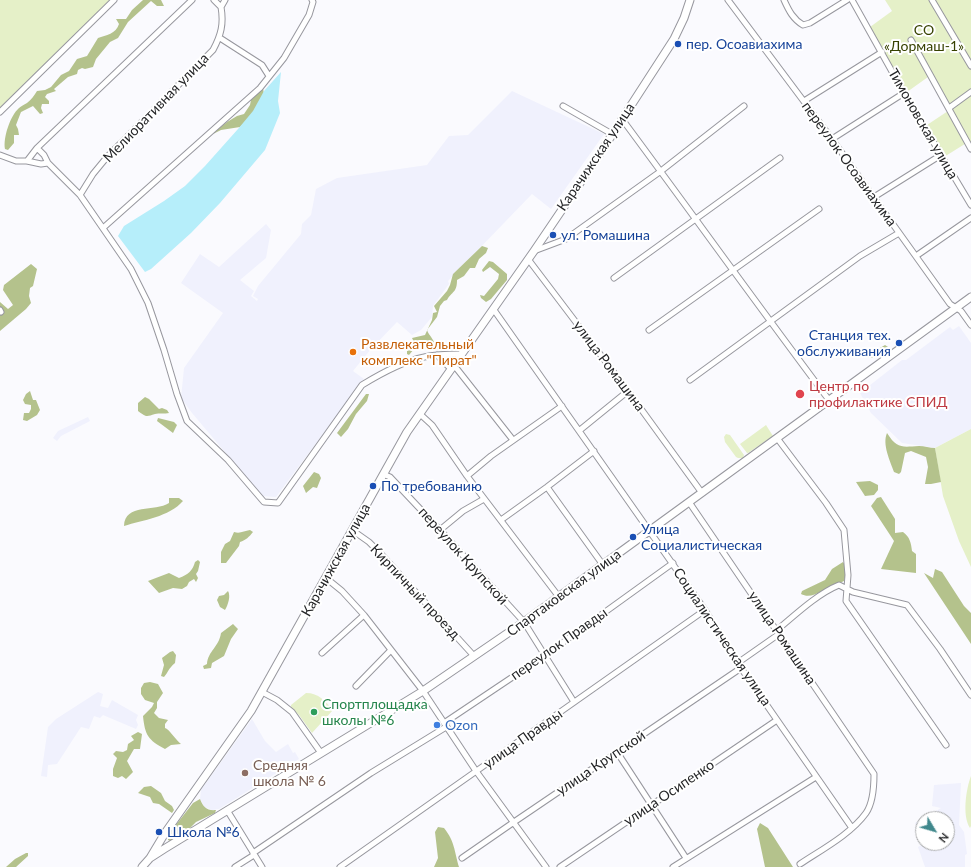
<!DOCTYPE html>
<meta charset="utf-8">
<style>
body{margin:0}
#map{position:relative;width:971px;height:867px;overflow:hidden;background:#fafafe;font-family:Lato,sans-serif}
canvas{display:block}
.north{position:absolute;left:915px;top:811px;width:40px;height:40px;box-sizing:border-box;background:#fff;border:1px solid #a7a8a9;border-radius:50%;rotate:128deg;font-size:11px;font-weight:700;line-height:16px;text-align:center;color:#242527}
.north::after{content:'';display:block;margin:auto;width:14px;height:18px;background:#40888c;clip-path:polygon(50% 0,100% 100%,50% 72%,0 100%)}
</style>
<div id="map">
<canvas width="971" height="867"></canvas>
<div class="north">N</div>
</div>
<script>
const context = document.querySelector('canvas').getContext('2d');
context.lineJoin = 'round';
function fill(path, color) { context.fillStyle = color; context.fill(path, 'evenodd'); }
function strokePath(path, color, width, dash) { context.strokeStyle = color; context.lineWidth = width; context.lineCap = dash ? 'butt' : 'round'; context.setLineDash(dash || []); context.stroke(path); }
function drawText(font, color, halo, rows, align = 'center') {
  context.font = font + ' Lato,sans-serif'; context.lineWidth = 4; context.setLineDash([]); context.textBaseline = 'middle'; context.strokeStyle = halo; context.fillStyle = color; for (const [text, x, y, turn = 0] of rows) {
    context.save(); context.translate(x, y); context.rotate((+turn || 0) * Math.PI / 180); context.textAlign = isNaN(turn) ? turn : align; if (halo) context.strokeText(text, 0, 0); context.fillText(text, 0, 0); context.restore();
  }
}
fill(new Path2D(`
 M 512,91 L 604,134 L 551,209 L 532,194 L 448,281 L 449,284 L 433,306 L 432,317 L 421,330 L 412,335 L 397,322 L 371,349 L 353,371 L 364,379 L 276,497 L 262,496 L 192,413 L 181,398 L 184,368 L 223,313 L 181,283 L 200,254 L 219,267 L 266,224 L 271,230 L 266,258 L 240,280 L 254,291 L 251,296 L 257,301 L 258,299 L 253,296 L 258,286 L 301,234 L 302,224 L 311,215 L 316,189 L 337,178 L 427,165 L 449,136 L 468,135 Z
 M 959,326 L 971,343 L 971,429 L 935,448 L 902,443 L 871,413 L 860,393 L 902,360 L 906,360 L 950,327 L 953,330 Z
 M 88,417 L 90,421 L 61,436 L 57,441 L 53,438 L 58,431 Z
 M 98,692 L 103,694 L 100,706 L 108,708 L 112,700 L 138,715 L 136,720 L 138,725 L 136,729 L 103,715 L 100,718 L 94,716 L 89,729 L 81,727 L 57,764 L 48,765 L 47,777 L 41,776 L 48,727 L 56,719 Z
 M 252,719 L 265,741 L 276,752 L 288,744 L 293,753 L 295,752 L 299,759 L 219,809 L 212,810 L 204,807 L 200,799 L 201,790 Z
 M 961,783 L 959,825 L 964,832 L 967,854 L 965,855 L 965,867 L 925,867 L 918,847 L 923,844 L 915,823 L 941,808 L 932,806 L 934,785 ZM 923,819 L 947,819 L 947,843 L 923,843 Z`), '#f0f1fd');
fill(new Path2D(`
 M 0,0 L 110,0 L 0,108 Z
 M 885,0 L 971,0 L 971,146 L 968,142 L 944,157 L 927,125 L 948,111 L 928,77 L 907,92 L 870,27 L 892,11 Z
 M 766,425 L 773,436 L 748,453 L 747,453 L 740,444 Z
 M 971,429 L 971,567 L 959,541 L 943,496 L 935,448 Z
 M 726,434 L 730,435 L 744,455 L 743,458 L 738,458 L 736,457 L 725,442 L 724,437 Z
 M 306,693 C 319,693 325,701 333,710 L 312,733 L 299,715 L 291,708 L 291,705 Z
 M 971,776 L 971,826 L 970,828 C 962,816 966,789 971,776 Z`), '#e5f0c8');
fill(new Path2D(`
 M 143,0 L 161,0 L 164,6 L 157,6 L 151,1 L 128,22 L 118,38 L 110,42 L 96,59 L 93,67 L 85,69 L 82,68 L 78,70 L 77,74 L 68,77 L 54,89 L 56,91 L 47,94 L 45,97 L 49,101 L 49,104 L 42,104 L 41,108 L 43,113 L 40,114 L 33,106 L 21,112 L 16,125 L 18,129 L 19,135 L 14,135 L 14,143 L 8,150 L 5,149 C 3,138 10,116 19,108 C 21,106 24,105 27,103 C 31,100 34,96 37,91 L 45,90 L 51,87 L 61,75 L 69,71 L 77,59 L 87,56 L 98,38 C 106,35 116,34 119,24 L 116,19 L 126,19 L 132,10 Z
 M 263,88 L 264,94 L 252,115 L 240,127 L 221,130 L 213,134 L 217,130 L 227,122 L 237,116 L 244,114 L 250,105 L 251,100 Z
 M 482,246 L 488,248 L 486,253 L 479,259 L 475,268 L 470,268 L 464,276 L 457,280 C 457,293 452,291 447,300 L 444,301 L 440,306 L 437,317 L 427,330 C 429,336 435,340 435,346 L 440,346 L 444,349 L 443,352 L 433,347 L 424,349 L 414,349 L 409,355 L 407,354 L 407,351 L 414,342 L 412,338 L 425,335 L 432,320 L 433,313 L 437,312 L 434,306 L 447,291 L 450,285 L 453,274 Z
 M 489,261 L 493,262 L 507,274 L 507,280 L 491,299 L 486,302 L 481,298 L 480,295 L 484,296 L 498,279 L 499,274 L 490,267 L 483,272 L 482,270 Z
 M 31,264 L 37,269 L 33,286 L 30,288 L 29,296 L 31,303 L 26,309 L 0,331 L 0,302 L 8,309 L 13,305 L 3,290 L 4,285 Z
 M 885,345 L 888,347 L 888,348 C 883,355 875,354 872,358 L 867,358 L 870,354 Z
 M 30,391 L 33,400 L 36,400 L 40,410 L 37,415 L 27,421 L 23,420 L 24,413 L 29,413 L 31,409 L 31,405 L 25,404 L 23,400 L 26,394 Z
 M 366,394 L 369,394 L 367,401 L 356,414 L 348,429 L 341,437 L 337,433 Z
 M 145,397 L 149,399 L 159,409 L 162,408 L 167,410 L 169,413 C 165,414 159,413 155,414 C 146,417 146,417 138,411 L 138,403 Z
 M 158,418 L 174,422 L 177,425 L 173,433 L 157,421 Z
 M 887,433 C 897,449 902,447 919,446 C 924,446 930,448 935,448 L 941,482 L 931,484 L 925,484 L 928,467 L 926,457 L 911,451 L 905,453 L 901,472 L 899,474 L 894,472 C 890,461 882,444 887,433 Z
 M 314,472 L 319,474 L 321,478 L 317,488 L 313,487 L 306,493 L 303,486 Z
 M 870,481 L 878,485 L 878,490 L 874,495 L 865,496 L 856,482 Z
 M 881,497 L 895,519 L 895,533 L 903,532 C 910,537 911,543 912,551 L 916,554 L 916,573 L 881,569 L 894,541 L 871,506 L 877,498 Z
 M 169,498 L 179,498 L 183,501 C 169,517 143,520 124,526 C 125,503 155,512 169,503 Z
 M 250,530 L 253,532 C 249,537 246,540 240,542 L 239,546 L 226,563 L 221,563 L 221,552 L 225,544 L 230,541 L 234,532 C 240,534 244,531 250,530 Z
 M 198,560 L 200,562 L 198,571 L 196,574 L 198,578 L 196,582 L 194,579 L 189,582 L 187,586 L 182,589 L 173,588 L 159,593 L 148,581 L 169,573 L 179,578 C 188,575 193,570 195,562 Z
 M 843,562 C 847,567 846,575 844,581 C 840,583 838,583 834,584 C 824,589 812,600 801,594 L 802,591 L 825,580 L 832,569 Z
 M 935,569 L 942,572 L 964,606 L 971,613 L 971,644 L 924,573 L 933,578 Z
 M 228,591 C 231,596 228,605 225,610 L 220,607 L 217,600 L 219,596 L 224,595 Z
 M 233,624 L 238,629 L 231,639 L 224,656 L 212,663 L 211,668 L 204,669 L 203,666 L 207,664 C 208,651 219,647 221,633 Z
 M 173,651 L 176,655 L 175,663 C 168,669 169,671 164,677 L 161,676 L 164,665 L 162,658 L 170,652 Z
 M 150,682 L 158,684 L 163,693 L 157,702 L 157,708 L 154,713 L 159,718 L 168,720 L 165,724 L 165,728 C 169,729 176,740 181,744 L 171,745 L 165,749 C 148,740 145,735 143,716 L 152,707 L 154,703 L 145,700 L 141,694 L 141,688 L 144,683 Z
 M 138,732 L 142,734 L 140,749 L 134,749 L 127,761 L 133,772 L 126,779 L 122,776 L 118,778 L 113,776 L 113,769 L 117,758 L 113,754 L 116,751 L 123,752 L 127,750 L 128,744 L 134,740 L 131,736 Z
 M 151,786 L 161,793 L 165,801 L 172,806 L 174,810 L 172,813 L 159,804 L 153,803 L 150,797 L 138,793 L 144,787 Z
 M 200,799 C 203,807 207,811 216,810 L 215,813 L 196,822 L 185,833 L 170,841 L 168,840 L 168,835 L 193,803 Z
 M 760,823 L 768,828 L 793,867 L 765,867 L 757,829 Z
 M 438,827 L 444,828 C 455,842 454,850 459,867 L 434,867 L 438,858 L 435,832 Z
 M 26,853 L 28,853 L 28,856 L 16,867 L 6,867 L 15,859 Z`), '#b4c28c');
fill(new Path2D(`
 M 281,72 L 278,101 L 280,113 L 265,150 L 220,203 L 191,233 L 151,269 L 145,272 L 118,236 L 124,226 L 164,201 L 185,186 L 205,166 L 238,129 L 253,111 L 264,91 Z`), '#b6eefa');
const street = new Path2D(`
 M 214,0 L 221,7
 M 728,0 L 832,139 L 950,304 L 961,311 L 971,325
 M 784,0 C 789,11 793,19 803,25 L 810,23 L 847,0
 M 852,0 L 904,93 L 971,205
 M 932,0 L 971,66
 M 220,38 L 262,65 L 269,76
 M 911,40 L 971,149
 M 804,101 L 882,52
 M 563,106 L 612,134
 M 949,108 L 971,92
 M 0,112 L 114,0
 M 622,119 C 691,212 759,307 829,400
 M 832,139 L 904,93
 M 37,148 L 44,155 L 48,163
 M 0,155 L 16,161 L 27,161 L 41,164 L 48,163 L 80,195 L 131,269 L 148,303 L 164,350 L 177,394 L 187,421 L 228,460 L 264,502 L 278,503 L 362,385 C 380,374 404,361 424,357 C 436,354 449,354 462,354
 M 27,161 L 37,148 L 192,0
 M 80,195 L 93,174 L 107,157 L 213,50 C 221,35 224,24 221,7 L 225,0
 M 874,197 L 941,155
 M 103,228 L 260,88 L 284,58 L 309,15 L 313,2 L 312,0
 M 534,251 L 566,239 L 661,171 L 744,106
 M 916,256 L 971,218
 M 528,259 L 628,391 L 702,493
 M 614,278 L 780,158
 M 0,310 L 1,312
 M 494,310 L 705,610 L 741,668 L 852,828
 M 649,330 L 819,209
 M 437,355 L 451,369
 M 453,366 L 457,369 L 513,440
 M 690,380 L 860,256 L 899,233
 M 420,414 L 432,425 L 467,476 L 559,597
 M 580,430 L 628,391
 M 777,438 L 826,503 L 844,530 L 848,575 L 846,601 L 946,745
 M 383,474 L 390,477 L 440,530 L 524,622 L 574,702
 M 467,476 L 491,456 L 562,406
 M 547,487 L 603,565
 M 689,502 L 874,774 C 874,786 873,803 866,813 C 851,834 821,850 800,864
 M 501,520 L 547,487 L 594,451
 M 352,530 L 369,542 L 382,555 L 474,656
 M 440,530 L 463,511 L 484,499
 M 326,578 L 342,591 L 364,615 L 423,691 L 476,771 L 546,867
 M 777,630 C 795,615 817,594 839,585 L 853,592 L 907,605 L 940,649 L 971,695
 M 322,653 L 364,615
 M 739,662 L 779,634
 M 356,686 L 391,650
 M 262,692 L 277,700 L 292,712 L 321,753
 M 444,723 L 544,656 L 673,563
 M 617,752 L 686,858
 M 227,810 L 262,867
 M 253,853 L 371,773 L 446,727
 M 462,858 L 514,822 L 741,668
 M 235,867 L 254,855
 M 340,867 L 705,610
 M 560,867 L 777,720
 M 673,867 L 816,777`);
const secondary = new Path2D(`
 M 150,858 L 165,833 L 251,711 L 407,432 L 534,251 L 597,158 L 674,39 L 684,18 L 690,0
 M 142,867 L 150,858 L 164,849 L 423,691 L 524,622 L 971,297`);
strokePath(street, '#97979e', 7);
strokePath(secondary, '#97979e', 9);
strokePath(street, '#fff', 5);
strokePath(secondary, '#fff', 7);
for (const [x, y, r, color] of [
 [678,44,4,"#1a4fb4"],
 [553,235,4,"#1a4fb4"],
 [899,343,4,"#1a4fb4"],
 [353,352,4,"#e8710a"],
 [800,394,5,"#e0444e"],
 [373,486,4,"#1a4fb4"],
 [633,537,4,"#1a4fb4"],
 [314,712,4,"#2e9e5b"],
 [437,725,4,"#3f7fe0"],
 [245,773,4,"#8d6e63"],
 [159,832,4,"#1a4fb4"]
]) { const dot = new Path2D(); dot.arc(x, y, r, 0, 2 * Math.PI); context.fillStyle = color; context.fill(dot); strokePath(dot, '#fff', 1.5); }
drawText('14px', '#374201', '#fff', [
 ["СО",924,30],
 ["«Дормаш-1»",924,46]
]);
drawText('14px', '#164399', '#fff', [
 ["пер. Осоавиахима",686,44],
 ["ул. Ромашина",561,235],
 ["Станция тех.",891,335,"right"],
 ["обслуживания",891,351,"right"],
 ["По требованию",381,486],
 ["Улица",641,529],
 ["Социалистическая",641,545],
 ["Школа №6",167,832]
], 'left');
drawText('14px', '#242527', '#fff', [
 ["Мелиоративная улица",156,108,-46],
 ["Тимоновская улица",923,124,60],
 ["Карачижская улица",596,157,-56],
 ["переулок Осоавиахима",849,164,54],
 ["улица Ромашина",609,366,53],
 ["переулок Крупской",463,556,48],
 ["Карачижская улица",336,560,-61],
 ["Кирпичный проезд",415,592,47],
 ["Спартаковская улица",564,593,-36],
 ["Социалистическая улица",722,637,56],
 ["улица Ромашина",782,638,56],
 ["переулок Правды",559,644,-35],
 ["улица Правды",523,739,-35],
 ["улица Крупской",601,763,-34],
 ["улица Осипенко",669,793,-34]
]);
drawText('14px', '#c56008', '#fff', [
 ["Развлекательный",361,344],
 ["комплекс \"Пират\"",361,360]
], 'left');
drawText('14px', '#be3a42', '#fff', [
 ["Центр по",809,386],
 ["профилактике СПИД",809,402]
], 'left');
drawText('14px', '#27864d', '#fff', [
 ["Спортплощадка",322,704],
 ["школы №6",322,720]
], 'left');
drawText('14px', '#366cbe', '#fff', [
 ["Ozon",445,725]
], 'left');
drawText('14px', '#785e54', '#fff', [
 ["Средняя",253,765],
 ["школа № 6",253,781]
], 'left');
</script>
